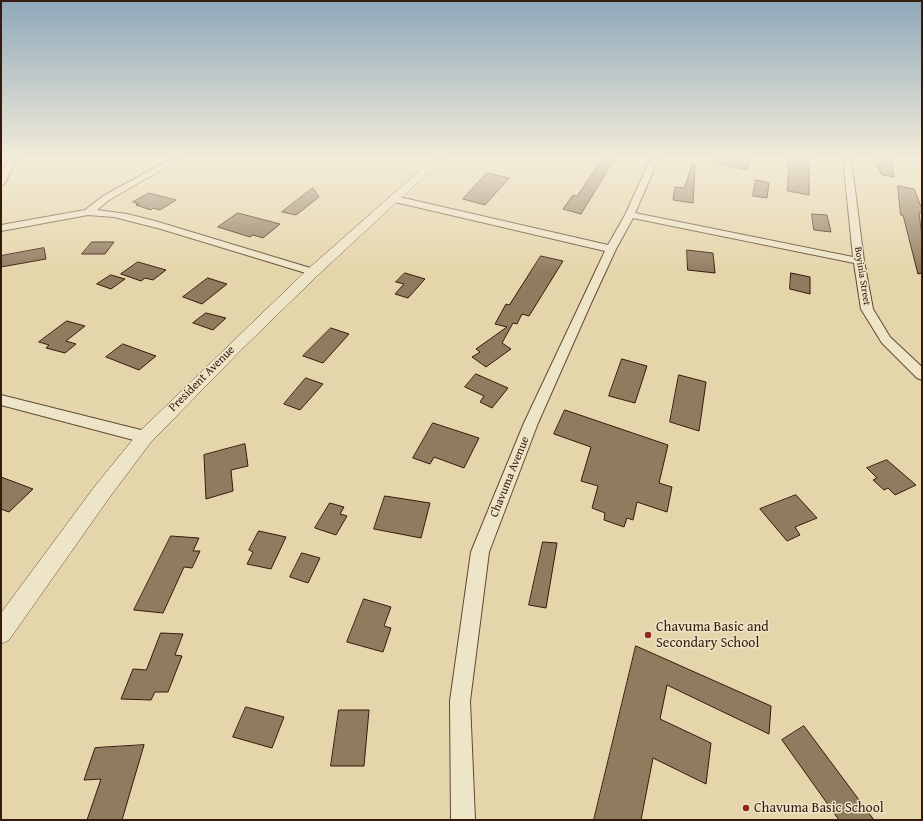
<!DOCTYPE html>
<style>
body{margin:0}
#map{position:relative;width:923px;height:821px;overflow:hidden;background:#e5d5aa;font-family:"Gentium Book Plus",serif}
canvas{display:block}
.frame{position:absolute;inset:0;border:2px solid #361a0d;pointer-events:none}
</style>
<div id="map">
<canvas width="923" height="821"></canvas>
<div class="frame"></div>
</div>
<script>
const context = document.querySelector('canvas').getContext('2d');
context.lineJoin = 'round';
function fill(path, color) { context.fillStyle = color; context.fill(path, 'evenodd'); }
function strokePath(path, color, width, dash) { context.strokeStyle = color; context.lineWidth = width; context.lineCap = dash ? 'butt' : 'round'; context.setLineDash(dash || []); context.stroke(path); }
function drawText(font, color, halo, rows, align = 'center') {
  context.font = font + ' "Gentium Book Plus",serif'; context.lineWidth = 3; context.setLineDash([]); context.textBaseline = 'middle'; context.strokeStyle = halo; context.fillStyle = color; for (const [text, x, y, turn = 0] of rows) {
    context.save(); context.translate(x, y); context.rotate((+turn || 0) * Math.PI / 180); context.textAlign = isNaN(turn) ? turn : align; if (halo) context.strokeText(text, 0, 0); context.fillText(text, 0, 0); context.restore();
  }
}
const building = new Path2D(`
 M 603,158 L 615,158 L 581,214 L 563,209 L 573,195 L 577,196 Z
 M 715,158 L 752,158 L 747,170 L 714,163 Z
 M 789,158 L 809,158 L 809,195 L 788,191 Z
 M 874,158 L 891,158 L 894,177 L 882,175 Z
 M 693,164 L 695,165 L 693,203 L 673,200 L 675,187 L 684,188 Z
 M 487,173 L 509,178 L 485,205 L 463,199 Z
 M 756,180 L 769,183 L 767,198 L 753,196 Z
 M 898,186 L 914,189 L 922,209 L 922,213 L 919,213 L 922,237 L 922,273 L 918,274 L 903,215 L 901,215 Z
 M 313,188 L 319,197 L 296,215 L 282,212 Z
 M 149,193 L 176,200 L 160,210 L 153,208 L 151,210 L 136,205 L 139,204 L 133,202 Z
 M 238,213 L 280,224 L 263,238 L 253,235 L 250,237 L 218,227 Z
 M 812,214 L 827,215 L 831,232 L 814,230 Z
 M 92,242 L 114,242 L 105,254 L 82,254 Z
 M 44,248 L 46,259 L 1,267 L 1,256 Z
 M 687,250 L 713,253 L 715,273 L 688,270 Z
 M 541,256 L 563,261 L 529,316 L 522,314 L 517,324 L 513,323 L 502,343 L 511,349 L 486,367 L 472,357 L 480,352 L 476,349 L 507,327 L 495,324 L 506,304 L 509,305 Z
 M 138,262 L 166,270 L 153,280 L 145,278 L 141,281 L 121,274 Z
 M 405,273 L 425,279 L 408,298 L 395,294 L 404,284 L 396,282 Z
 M 791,273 L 810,277 L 810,294 L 790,289 Z
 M 111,275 L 125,279 L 111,289 L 97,284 Z
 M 208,278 L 227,284 L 202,304 L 183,297 Z
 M 206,313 L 226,318 L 213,330 L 193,323 Z
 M 67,321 L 85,326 L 66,341 L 76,344 L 65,353 L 46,348 L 49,345 L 39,342 Z
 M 331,328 L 349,334 L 323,363 L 303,356 Z
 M 123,344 L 156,356 L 139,370 L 106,357 Z
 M 622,359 L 647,366 L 635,403 L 609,396 Z
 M 476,374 L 508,388 L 492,408 L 480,402 L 484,396 L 465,387 Z
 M 679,375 L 706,382 L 699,431 L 670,422 Z
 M 306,378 L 323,384 L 300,410 L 284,404 Z
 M 565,410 L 668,445 L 659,483 L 672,487 L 667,512 L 637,502 L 633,520 L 627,518 L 624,527 L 604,520 L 605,513 L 592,508 L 598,486 L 581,481 L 591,447 L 554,434 Z
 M 433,423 L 479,438 L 464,468 L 434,457 L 430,464 L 413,458 Z
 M 245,444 L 248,466 L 231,470 L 233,491 L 206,499 L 204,455 Z
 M 887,460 L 916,485 L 895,495 L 888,488 L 884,490 L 873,480 L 877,478 L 867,468 Z
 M 1,477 L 33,489 L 9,512 L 1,509 Z
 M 796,495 L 817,518 L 795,527 L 800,535 L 787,541 L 760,509 Z
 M 385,496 L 430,503 L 421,538 L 374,529 Z
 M 330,503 L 344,507 L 340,514 L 347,516 L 336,535 L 315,528 Z
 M 259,531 L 286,537 L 271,569 L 247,564 L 253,552 L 249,550 Z
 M 171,536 L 199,538 L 193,551 L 200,551 L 192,568 L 184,567 L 163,613 L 134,610 Z
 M 543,542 L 557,543 L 546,608 L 529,605 Z
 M 302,553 L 320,558 L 308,583 L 290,577 Z
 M 364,599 L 391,607 L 384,626 L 391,628 L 383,652 L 347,642 Z
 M 161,633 L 183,634 L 175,655 L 182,656 L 168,692 L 155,692 L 151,700 L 121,699 L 133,669 L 146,670 Z
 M 636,646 L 771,706 L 769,734 L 667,685 L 660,719 L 711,743 L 706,784 L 653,758 L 641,820 L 594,820 Z
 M 246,707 L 284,717 L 272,748 L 233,737 Z
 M 339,710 L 369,710 L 364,766 L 331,766 Z
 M 804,726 L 874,820 L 839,820 L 782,740 Z
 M 144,745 L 122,820 L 87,820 L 101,779 L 84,780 L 95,748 Z`);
fill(building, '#917b5f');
strokePath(building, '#361a0d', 1);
const minor = new Path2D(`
 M 9,158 L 17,158 L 5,183 L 1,186 L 1,174 Z
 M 173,158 L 182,158 L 109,200 L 97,210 L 127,214 L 155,221 L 317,270 L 318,272 L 317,274 L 309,274 L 161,229 L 114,217 L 88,215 L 1,231 L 1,225 L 85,210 L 103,196 Z
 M 651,158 L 659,158 L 635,213 L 853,257 L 843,158 L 851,158 L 864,261 L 873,309 L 890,337 L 922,367 L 922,380 L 917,378 L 882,343 L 861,309 L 854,263 L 633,218 L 616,249 L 592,301 L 538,423 L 489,552 L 470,701 L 475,820 L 451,820 L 450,701 L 471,552 L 524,423 L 605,251 L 395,202 L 390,199 L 395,196 L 608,245 L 625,215 Z
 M 1,395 L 145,431 L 150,433 L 152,437 L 150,441 L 145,443 L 1,405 Z`);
const tertiary = new Path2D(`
 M 434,158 L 444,158 L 318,275 L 242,349 L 151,442 L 109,498 L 9,640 L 1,644 L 1,613 L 95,486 L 139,432 L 308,269 Z`);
strokePath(minor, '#624934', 2);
strokePath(tertiary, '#624934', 1);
fill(minor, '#eee4c8');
fill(tertiary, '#eee4c8');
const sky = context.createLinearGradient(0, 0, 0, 273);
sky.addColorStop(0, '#8fa8ba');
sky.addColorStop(0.58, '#f3ecd9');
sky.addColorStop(1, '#f3ecd900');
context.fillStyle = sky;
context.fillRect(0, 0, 923, 273);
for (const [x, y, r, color] of [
 [648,635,4,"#8f2418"],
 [746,808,4,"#8f2418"]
]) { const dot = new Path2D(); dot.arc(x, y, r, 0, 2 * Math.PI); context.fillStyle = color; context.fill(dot); strokePath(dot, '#eee4c8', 1.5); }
drawText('10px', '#361a0d', '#eee4c8', [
 ["Boyinia Street",862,276,81]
]);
drawText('12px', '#361a0d', '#eee4c8', [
 ["President Avenue",202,379,-45],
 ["Chavuma Avenue",510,477,-68]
]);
drawText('14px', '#361a0d', '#eee4c8', [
 ["Chavuma Basic and",656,627],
 ["Secondary School",656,643],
 ["Chavuma Basic School",754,808]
], 'left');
</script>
